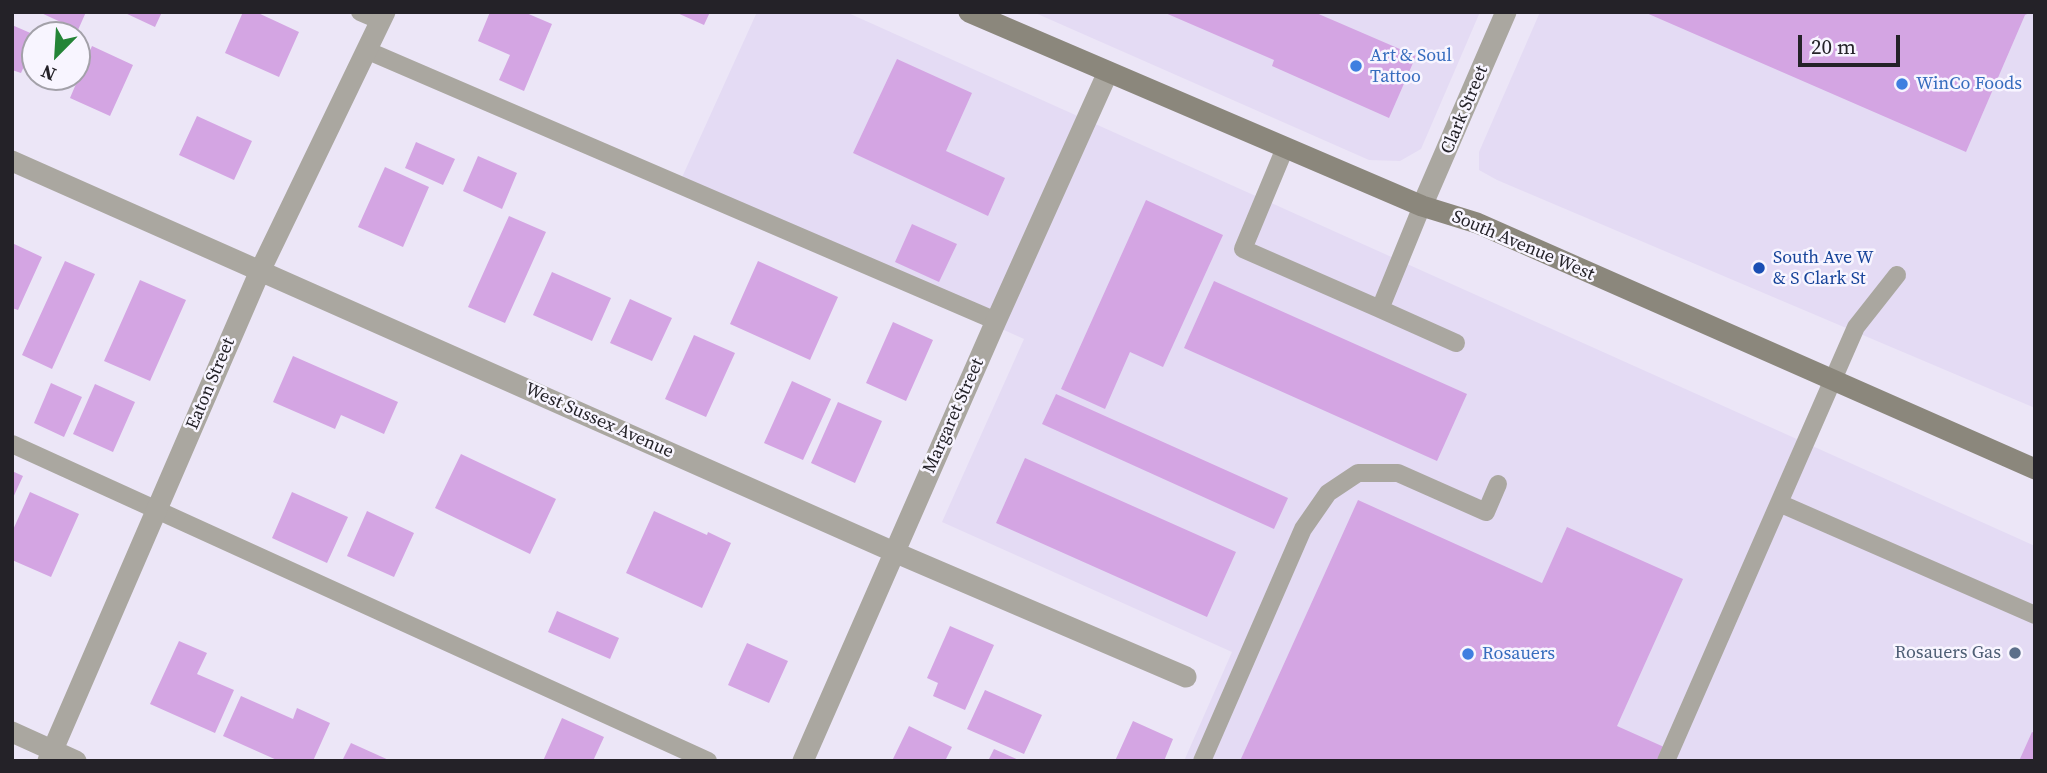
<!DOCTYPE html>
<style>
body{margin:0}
#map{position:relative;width:2047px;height:773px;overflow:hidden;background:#ece6f7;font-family:"Source Serif 4",serif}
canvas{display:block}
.frame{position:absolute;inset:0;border:14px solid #242228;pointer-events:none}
.north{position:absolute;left:21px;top:21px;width:70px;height:70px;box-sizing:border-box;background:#f8f5ff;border:2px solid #a3a1a9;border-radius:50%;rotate:204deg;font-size:19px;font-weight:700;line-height:28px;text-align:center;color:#242228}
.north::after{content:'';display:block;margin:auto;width:24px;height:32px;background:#248437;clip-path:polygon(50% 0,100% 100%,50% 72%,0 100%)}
.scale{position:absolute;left:1798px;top:35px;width:102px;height:32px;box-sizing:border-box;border:4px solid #242228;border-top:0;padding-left:9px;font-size:21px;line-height:24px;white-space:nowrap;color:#242228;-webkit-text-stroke:5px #f8f5ff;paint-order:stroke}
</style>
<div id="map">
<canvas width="2047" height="773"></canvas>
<div class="frame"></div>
<div class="north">N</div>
<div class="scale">20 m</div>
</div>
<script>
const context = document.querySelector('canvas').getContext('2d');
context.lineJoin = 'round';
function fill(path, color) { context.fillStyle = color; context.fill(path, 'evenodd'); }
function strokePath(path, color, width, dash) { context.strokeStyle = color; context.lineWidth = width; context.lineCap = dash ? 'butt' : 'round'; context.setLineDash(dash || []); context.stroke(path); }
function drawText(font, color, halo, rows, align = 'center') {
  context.font = font + ' "Source Serif 4",serif'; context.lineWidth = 5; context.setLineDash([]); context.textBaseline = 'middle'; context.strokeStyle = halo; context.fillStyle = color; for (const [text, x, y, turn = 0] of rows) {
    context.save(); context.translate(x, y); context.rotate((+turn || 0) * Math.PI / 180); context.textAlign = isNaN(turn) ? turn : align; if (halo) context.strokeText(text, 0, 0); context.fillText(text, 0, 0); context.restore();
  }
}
fill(new Path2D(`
 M 757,12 L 846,12 L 2035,546 L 2035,761 L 1184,761 L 1232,652 L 942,522 L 1024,339 L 679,184 Z
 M 1033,12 L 1480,12 L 1421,149 L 1400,161 L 1369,160 Z
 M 1540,12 L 2035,12 L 2035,408 L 1497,180 L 1479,170 L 1479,152 Z`), '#e4dbf4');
fill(new Path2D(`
 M 39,12 L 86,12 L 78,30 Z
 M 123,12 L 162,12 L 155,27 Z
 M 243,12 L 256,12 L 299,32 L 279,77 L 225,53 Z
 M 490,12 L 524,12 L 552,24 L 524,91 L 499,80 L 510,55 L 478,41 Z
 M 675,12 L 710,12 L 704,25 Z
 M 1163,12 L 1314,12 L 1416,56 L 1389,118 L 1272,66 L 1274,60 Z
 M 1644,12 L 2032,12 L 2025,15 L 1966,152 Z
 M 12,25 L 35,35 L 35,42 L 21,73 L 12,70 Z
 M 92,46 L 133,65 L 110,116 L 70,98 Z
 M 897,59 L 972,93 L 946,151 L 1005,178 L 988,216 L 853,153 Z
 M 197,116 L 252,141 L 234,180 L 179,155 Z
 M 416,142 L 455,159 L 443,185 L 405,168 Z
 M 478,156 L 517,173 L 502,209 L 463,191 Z
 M 385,167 L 429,187 L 403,247 L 358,227 Z
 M 1146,200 L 1223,235 L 1163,367 L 1130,352 L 1105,409 L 1061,389 Z
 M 509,216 L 546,232 L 505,323 L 468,307 Z
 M 912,224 L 957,244 L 939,282 L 895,262 Z
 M 12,243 L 42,257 L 18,310 L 12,308 Z
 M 65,261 L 95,274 L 52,369 L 22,355 Z
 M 758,261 L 838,297 L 810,360 L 730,324 Z
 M 552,272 L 611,298 L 592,341 L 533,315 Z
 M 140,280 L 186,300 L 150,381 L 104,361 Z
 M 1214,281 L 1467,394 L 1437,461 L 1184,348 Z
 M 630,299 L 672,318 L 652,361 L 610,343 Z
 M 893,322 L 933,340 L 906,401 L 866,383 Z
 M 694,335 L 735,353 L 706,417 L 665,399 Z
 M 293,356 L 398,402 L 384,434 L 341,415 L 335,429 L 273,402 Z
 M 792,381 L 831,399 L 803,460 L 764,443 Z
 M 51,383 L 82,397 L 64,437 L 34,423 Z
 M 95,384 L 135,402 L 113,452 L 73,434 Z
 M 1056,394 L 1288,498 L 1274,529 L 1042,424 Z
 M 838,402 L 882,421 L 855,483 L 811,463 Z
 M 461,454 L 556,499 L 530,554 L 435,508 Z
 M 1025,458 L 1236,552 L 1207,617 L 996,523 Z
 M 12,471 L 23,476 L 12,500 Z
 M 30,492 L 79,514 L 51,577 L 12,560 L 12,532 Z
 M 292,492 L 348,517 L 327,563 L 272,538 Z
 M 1358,500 L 1542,583 L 1567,527 L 1683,579 L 1617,726 L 1664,747 L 1658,761 L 1240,761 Z
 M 367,511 L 414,533 L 394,577 L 347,556 Z
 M 654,511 L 707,535 L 708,532 L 731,543 L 702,608 L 626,573 Z
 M 557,611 L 619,638 L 610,659 L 548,632 Z
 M 950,626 L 994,645 L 965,710 L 933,696 L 938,683 L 927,678 Z
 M 179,641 L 207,653 L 197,674 L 234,690 L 215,733 L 150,704 Z
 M 747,643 L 788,661 L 769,703 L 728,685 Z
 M 985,690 L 1042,715 L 1024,754 L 967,729 Z
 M 241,696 L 293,719 L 297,708 L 330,723 L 313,761 L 279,761 L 223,736 Z
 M 562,718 L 604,737 L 593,761 L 543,761 Z
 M 1133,721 L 1173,739 L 1164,761 L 1115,761 Z
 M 909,726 L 952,747 L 945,761 L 892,761 Z
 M 2032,732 L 2035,733 L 2035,761 L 2019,761 Z
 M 351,743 L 391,761 L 342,761 Z
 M 994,749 L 1021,761 L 988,761 Z`), '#d4a5e3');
strokePath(new Path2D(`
 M 360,12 L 381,21
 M 366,50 L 996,321
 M 1285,148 L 1243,249 L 1380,309
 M 1422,206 L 1380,309 L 1456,343
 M 12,444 L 708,761
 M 1779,503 L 2035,615
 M 1202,761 L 1303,529 L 1328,493 L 1358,473 L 1398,473 L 1486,512 L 1498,484
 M 1666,761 L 1856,327 L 1897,275`), '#aaa7a0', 18);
strokePath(new Path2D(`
 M 12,161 L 894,552 L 1186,677
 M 1422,206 L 1506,12
 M 12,732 L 76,761
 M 48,761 L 260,271 L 385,12
 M 803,761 L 996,321 L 1108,72`), '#aaa7a0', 21);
strokePath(new Path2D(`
 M 969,12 L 1422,206 L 1477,223 L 2035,469`), '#8b877c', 21);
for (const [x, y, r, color] of [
 [1356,66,7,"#3f7fe0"],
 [1902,84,7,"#3f7fe0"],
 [1759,268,7,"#1a4fb4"],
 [2015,653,7,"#5c6f8a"],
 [1468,654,7,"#3f7fe0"]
]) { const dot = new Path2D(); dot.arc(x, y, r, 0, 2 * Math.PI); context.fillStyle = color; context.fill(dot); strokePath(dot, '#f8f5ff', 2.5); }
drawText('18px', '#366cbe', '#f8f5ff', [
 ["Art & Soul",1370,56],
 ["Tattoo",1370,77],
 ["WinCo Foods",1916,84],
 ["Rosauers",1482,654]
], 'left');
drawText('18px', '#242228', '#f8f5ff', [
 ["Clark Street",1465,110,-67],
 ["South Avenue West",1523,246,23],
 ["Eaton Street",211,384,-67],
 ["Margaret Street",954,416,-66],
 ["West Sussex Avenue",599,421,24]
]);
drawText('18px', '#164399', '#f8f5ff', [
 ["South Ave W",1773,258],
 ["& S Clark St",1773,279]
], 'left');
drawText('18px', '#4e5e75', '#f8f5ff', [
 ["Rosauers Gas",2001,653]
], 'right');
</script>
